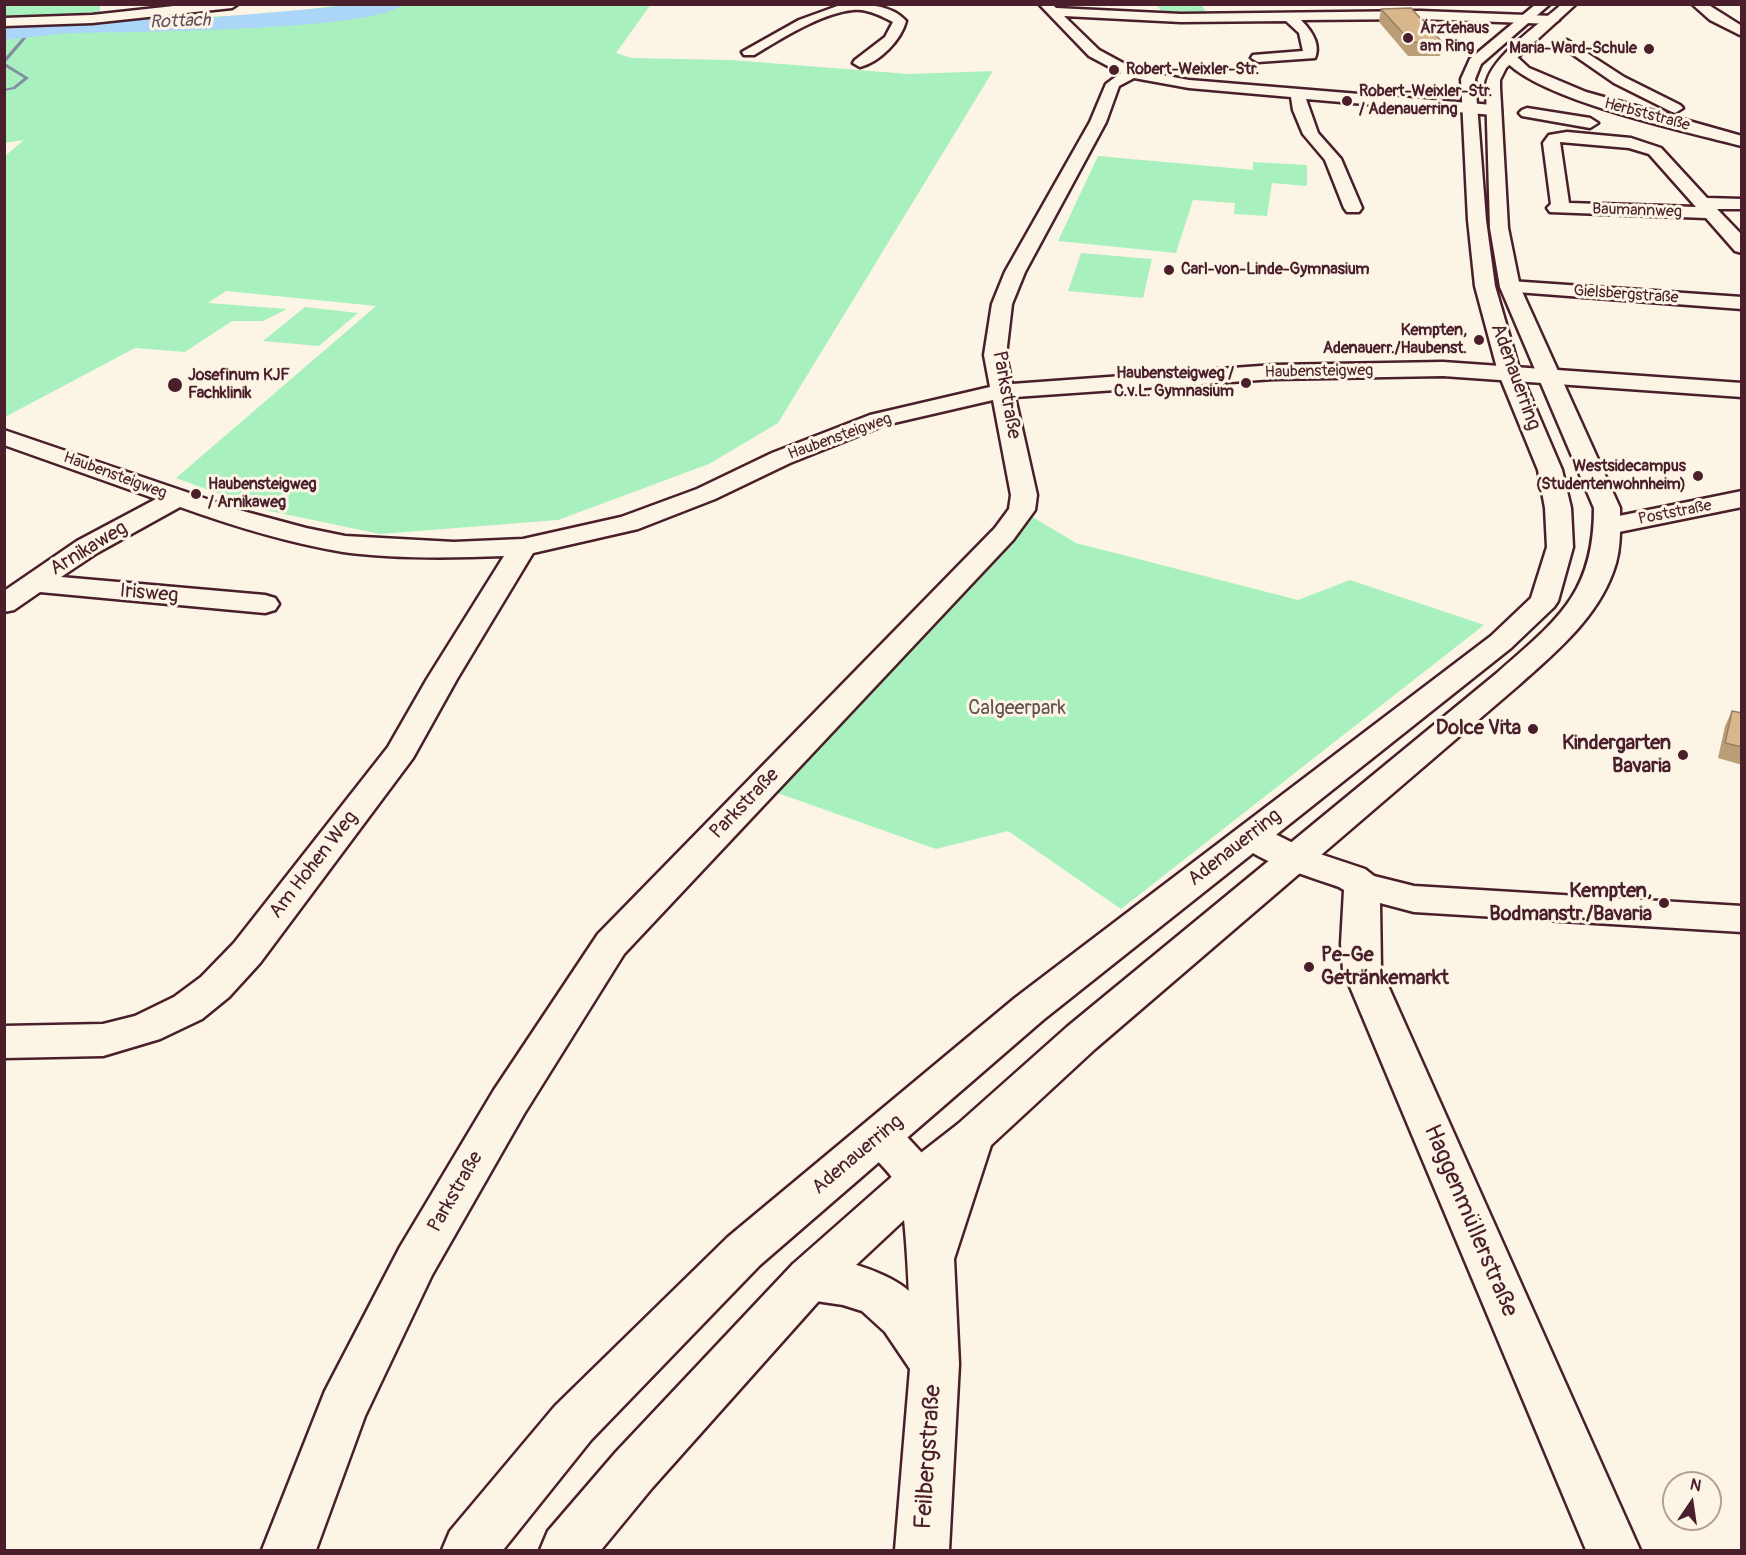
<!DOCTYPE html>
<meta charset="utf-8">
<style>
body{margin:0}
#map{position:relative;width:1746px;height:1555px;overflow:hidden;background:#fcf5e5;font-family:Pangolin,sans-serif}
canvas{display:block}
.frame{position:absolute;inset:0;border:6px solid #4a1f2b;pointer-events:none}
.north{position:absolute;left:1662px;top:1471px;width:60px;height:60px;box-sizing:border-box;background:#fcf5e5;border:2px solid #b59f9b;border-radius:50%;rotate:13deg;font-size:16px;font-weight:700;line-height:24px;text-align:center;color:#4a1f2b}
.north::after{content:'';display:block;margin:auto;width:21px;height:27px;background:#4a1f2b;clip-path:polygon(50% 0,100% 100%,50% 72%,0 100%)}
</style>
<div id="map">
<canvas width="1746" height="1555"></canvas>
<div class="frame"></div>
<div class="north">N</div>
</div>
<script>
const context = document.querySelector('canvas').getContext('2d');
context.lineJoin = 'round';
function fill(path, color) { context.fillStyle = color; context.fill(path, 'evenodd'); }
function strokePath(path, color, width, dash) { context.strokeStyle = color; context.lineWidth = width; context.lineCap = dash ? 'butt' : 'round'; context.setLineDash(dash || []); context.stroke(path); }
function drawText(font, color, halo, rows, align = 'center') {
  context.font = font + ' Pangolin,sans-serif'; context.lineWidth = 6; context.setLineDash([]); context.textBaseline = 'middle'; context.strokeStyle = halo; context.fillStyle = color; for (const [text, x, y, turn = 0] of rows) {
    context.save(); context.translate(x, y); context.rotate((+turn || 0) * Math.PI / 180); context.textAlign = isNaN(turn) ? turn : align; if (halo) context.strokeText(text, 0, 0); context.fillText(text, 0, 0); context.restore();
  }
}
fill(new Path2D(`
 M 349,4 L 651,4 L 616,53 L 632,58 L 731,60 L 909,74 L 993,71 L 778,423 L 709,464 L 558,520 L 380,534 L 260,509 L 176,478 L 376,306 L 226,291 L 208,303 L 287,309 L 263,321 L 232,321 L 185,352 L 135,348 L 5,417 L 5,156 L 24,140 L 5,143 L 5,37 L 34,30 L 8,28 L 25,25 L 272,14 Z
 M 5,5 L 100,5 L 100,16 L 5,20 Z
 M 1157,5 L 1201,5 L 1208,14 L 1163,14 Z
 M 1098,156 L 1253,170 L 1253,162 L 1307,165 L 1307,186 L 1272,183 L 1267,216 L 1234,214 L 1235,203 L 1193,200 L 1176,253 L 1058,241 Z
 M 1081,253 L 1152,259 L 1143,298 L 1068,291 Z
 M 305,307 L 358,313 L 319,346 L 263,341 Z
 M 1031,516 L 1076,543 L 1298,600 L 1350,580 L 1484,625 L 1121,909 L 1008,831 L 936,849 L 769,790 Z`), '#a8f1be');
fill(new Path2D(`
 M 31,28 L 34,29 L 5,63 L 29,78 L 15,89 L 4,91 L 4,89 L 13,87 L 24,78 L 4,66 L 4,59 Z`), '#858da5');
fill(new Path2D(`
 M 368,4 L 402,4 C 383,31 118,32 73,33 C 50,34 27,38 4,40 L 4,27 L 70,21 L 207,18 Z`), '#acd6f7');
const minor = new Path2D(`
 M 192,4 L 238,4 L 232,8 L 92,23 L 4,26 L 4,18 L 92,15 Z
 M 843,4 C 864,4 891,4 906,21 C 901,40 880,62 860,67 L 853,63 L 855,60 L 885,37 L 893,22 C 882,16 866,8 853,10 C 821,13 781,39 754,55 L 744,55 L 742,52 L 799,20 Z
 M 1039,4 L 1052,4 L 1056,8 L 1181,14 L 1420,11 L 1553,16 L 1559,20 L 1553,24 L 1420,19 L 1301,20 C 1311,30 1321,44 1315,58 L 1258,62 L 1251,58 L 1253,55 L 1303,51 L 1299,33 L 1286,21 L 1181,22 L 1064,16 L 1099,50 L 1136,70 L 1189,80 L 1493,105 L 1501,110 L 1493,115 L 1306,99 L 1318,133 L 1341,159 L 1362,208 L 1359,212 L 1347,212 L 1344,208 L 1325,160 L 1303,134 L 1293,110 L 1291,97 L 1189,88 L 1134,78 L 1119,86 L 1106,122 L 1025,272 L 1012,304 L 1006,355 L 1012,384 L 1274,365 L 1443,362 L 1742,383 L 1742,397 L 1443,376 L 1274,379 L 1015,397 L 1037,495 L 1035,510 L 1013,540 L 624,954 L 524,1114 L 432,1275 L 365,1416 L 316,1550 L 262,1550 L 325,1391 L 400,1247 L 494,1090 L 598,934 L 995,528 L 1009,509 L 1011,495 L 993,400 L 885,425 L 790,463 L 715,499 L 638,529 L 533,553 L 457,679 L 413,758 L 260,963 L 229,997 L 202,1019 L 160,1039 L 103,1056 L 4,1058 L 4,1026 L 103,1024 L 135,1016 L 174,997 L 201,977 L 234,943 L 388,747 L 427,679 L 504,556 C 454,558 393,559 343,552 C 288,543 233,526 180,507 L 97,553 L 61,577 L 265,595 L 275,598 L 279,604 L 275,610 L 265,613 L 40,592 L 14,610 L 4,612 L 4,591 L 77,541 L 156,499 L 4,445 L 4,430 L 239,510 L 306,528 L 345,536 L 454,542 L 523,539 L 621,517 L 697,489 L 772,453 L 870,415 L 990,387 L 984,355 L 992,304 L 1005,272 L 1090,122 L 1106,84 L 1121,73 L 1089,56 Z
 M 1692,4 L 1707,4 L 1742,26 L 1742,36 L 1710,20 Z
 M 1567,40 L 1624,77 L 1680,105 L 1683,108 L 1675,113 L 1670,111 L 1614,83 L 1562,47 L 1560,44 Z
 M 1510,54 L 1515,55 L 1529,68 L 1586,92 L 1742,136 L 1742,146 C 1688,132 1534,99 1503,58 Z
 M 1527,108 L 1590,118 L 1598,123 L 1590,128 L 1522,116 L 1519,113 L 1522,110 Z
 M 1567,132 L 1631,138 L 1661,148 L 1707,198 L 1742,199 L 1742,209 L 1717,209 L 1742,235 L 1742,253 L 1735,251 L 1706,218 L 1550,212 L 1547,208 L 1551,204 L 1543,143 L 1549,135 ZM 1560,142 L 1629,148 L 1649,154 L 1696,207 L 1569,203 Z
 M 1510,281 L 1742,297 L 1742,309 L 1503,291 L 1500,287 L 1503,283 Z
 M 1742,491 L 1742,507 L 1609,534 L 1600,532 L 1596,526 L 1600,520 L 1609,518 Z
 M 1251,824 L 1263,828 L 1305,849 L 1365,869 L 1374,876 L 1414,886 L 1742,906 L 1742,932 L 1414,912 L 1380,903 L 1381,970 L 1640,1550 L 1586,1550 L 1343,970 L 1341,944 L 1344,890 L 1339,887 C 1312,877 1248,860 1234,836 L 1239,828 Z
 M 973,1118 L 988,1124 L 994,1136 L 954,1259 L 959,1364 L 949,1550 L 895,1550 L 910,1369 L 885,1332 L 862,1311 L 843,1305 L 809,1300 L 793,1294 L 786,1279 L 793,1264 C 798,1262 805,1259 811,1258 C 838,1256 889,1273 909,1291 C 908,1273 905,1197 897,1185 C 887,1167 869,1156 860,1137 L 866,1125 L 881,1119 L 896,1125 L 934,1166 L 938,1172 L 958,1124 Z`);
const primary = new Path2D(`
 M 1536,4 L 1550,4 L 1481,64 L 1475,79 L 1486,220 L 1495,286 L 1520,372 L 1562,470 L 1571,508 L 1573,547 L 1558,601 L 1554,607 L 1511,648 L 1043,1020 L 760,1265 L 591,1440 L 503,1550 L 442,1550 L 450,1531 L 555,1406 L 728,1237 L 1015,998 L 1491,636 L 1531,598 L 1547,547 L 1545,508 L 1538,470 L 1498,372 L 1475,286 L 1468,220 L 1461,79 L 1470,59 Z
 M 1562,4 L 1576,4 L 1506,68 L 1500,80 L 1500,88 L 1508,228 L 1520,287 L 1620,508 C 1620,527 1621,545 1616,563 C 1601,615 1557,651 1519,685 L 1095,1049 L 988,1148 L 934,1192 L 825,1294 L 652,1488 L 601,1550 L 540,1550 L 548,1531 L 616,1452 L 793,1264 L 904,1166 L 958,1124 L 1067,1027 L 1497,673 C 1557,620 1594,594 1594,508 L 1500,287 L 1490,228 L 1486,88 C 1486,60 1541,23 1562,4 Z`);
strokePath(minor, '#4a1f2b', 5);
strokePath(primary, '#4a1f2b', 5);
fill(minor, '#fcf5e5');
fill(primary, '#fcf5e5');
fill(new Path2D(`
 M 1381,9 L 1443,43 L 1440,56 L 1408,56 L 1379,22 Z
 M 1732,711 L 1742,713 L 1742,765 L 1718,758 L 1725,726 Z`), '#bb9d78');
const building = new Path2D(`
 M 1411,8 L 1443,43 L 1411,42 L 1381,9 Z
 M 1732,711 L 1742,713 L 1742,747 L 1725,743 Z`);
fill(building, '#d9b68b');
strokePath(building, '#987f61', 1.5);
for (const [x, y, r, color] of [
 [1408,38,6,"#4a1f2b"],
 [1649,49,6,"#4a1f2b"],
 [1114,70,6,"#4a1f2b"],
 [1347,101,6,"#4a1f2b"],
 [1169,270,6,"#4a1f2b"],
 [1479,340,6,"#4a1f2b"],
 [1246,383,6,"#4a1f2b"],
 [175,385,8,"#4a1f2b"],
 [1698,476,6,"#4a1f2b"],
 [196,494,6,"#4a1f2b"],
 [1533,729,6,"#4a1f2b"],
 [1683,755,6,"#4a1f2b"],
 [1664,903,6,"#4a1f2b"],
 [1309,967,6,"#4a1f2b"]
]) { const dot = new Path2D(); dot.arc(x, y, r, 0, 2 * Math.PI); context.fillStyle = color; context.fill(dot); strokePath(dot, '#fcf5e5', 2); }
drawText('bold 16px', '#4a1f2b', '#fcf5e5', [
 ["Ärztehaus",1420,29],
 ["am Ring",1420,47],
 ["Maria-Ward-Schule",1637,49,"right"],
 ["Robert-Weixler-Str.",1126,70],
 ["Robert-Weixler-Str.",1359,92],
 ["/ Adenauerring",1359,110],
 ["Carl-von-Linde-Gymnasium",1181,270],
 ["Kempten,",1467,331,"right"],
 ["Adenauerr./Haubenst.",1467,349,"right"],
 ["Haubensteigweg /",1234,374,"right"],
 ["C.v.L. Gymnasium",1234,392,"right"],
 ["Josefinum KJF",188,376],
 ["Fachklinik",188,394],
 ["Westsidecampus",1686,467,"right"],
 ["(Studentenwohnheim)",1686,485,"right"],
 ["Haubensteigweg",208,485],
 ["/ Arnikaweg",208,503]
], 'left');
drawText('16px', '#4a1f2b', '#fcf5e5', [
 ["Herbststraße",1647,115,15],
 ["Baumannweg",1637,211,2],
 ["Gielsbergstraße",1626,295,4],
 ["Haubensteigweg",1319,372,-1],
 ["Haubensteigweg",840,437,-20],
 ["Haubensteigweg",115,476,20],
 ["Poststraße",1675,513,-11]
]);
drawText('italic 18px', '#624d5e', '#fcf5e5', [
 ["Rottach",180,22,-2]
]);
drawText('20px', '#4a1f2b', '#fcf5e5', [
 ["Adenauerring",1515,377,70],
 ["Parkstraße",1006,395,80],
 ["Arnikaweg",89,549,-31],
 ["Irisweg",149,594,5],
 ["Parkstraße",745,804,-46],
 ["Adenauerring",1235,848,-38],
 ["Am Hohen Weg",314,865,-52],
 ["Adenauerring",858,1155,-40],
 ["Parkstraße",456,1192,-60]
]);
drawText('20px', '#625450', '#fcf5e5', [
 ["Calgeerpark",1017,709]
]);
drawText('bold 20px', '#4a1f2b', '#fcf5e5', [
 ["Dolce Vita",1521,729],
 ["Kindergarten",1671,744],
 ["Bavaria",1671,767],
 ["Kempten,",1652,892],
 ["Bodmanstr./Bavaria",1652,915],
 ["Pe-Ge",1321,956,"left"],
 ["Getränkemarkt",1321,979,"left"]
], 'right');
drawText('24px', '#4a1f2b', '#fcf5e5', [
 ["Haggenmüllerstraße",1470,1221,67],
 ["Feilbergstraße",929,1457,-86]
]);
</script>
